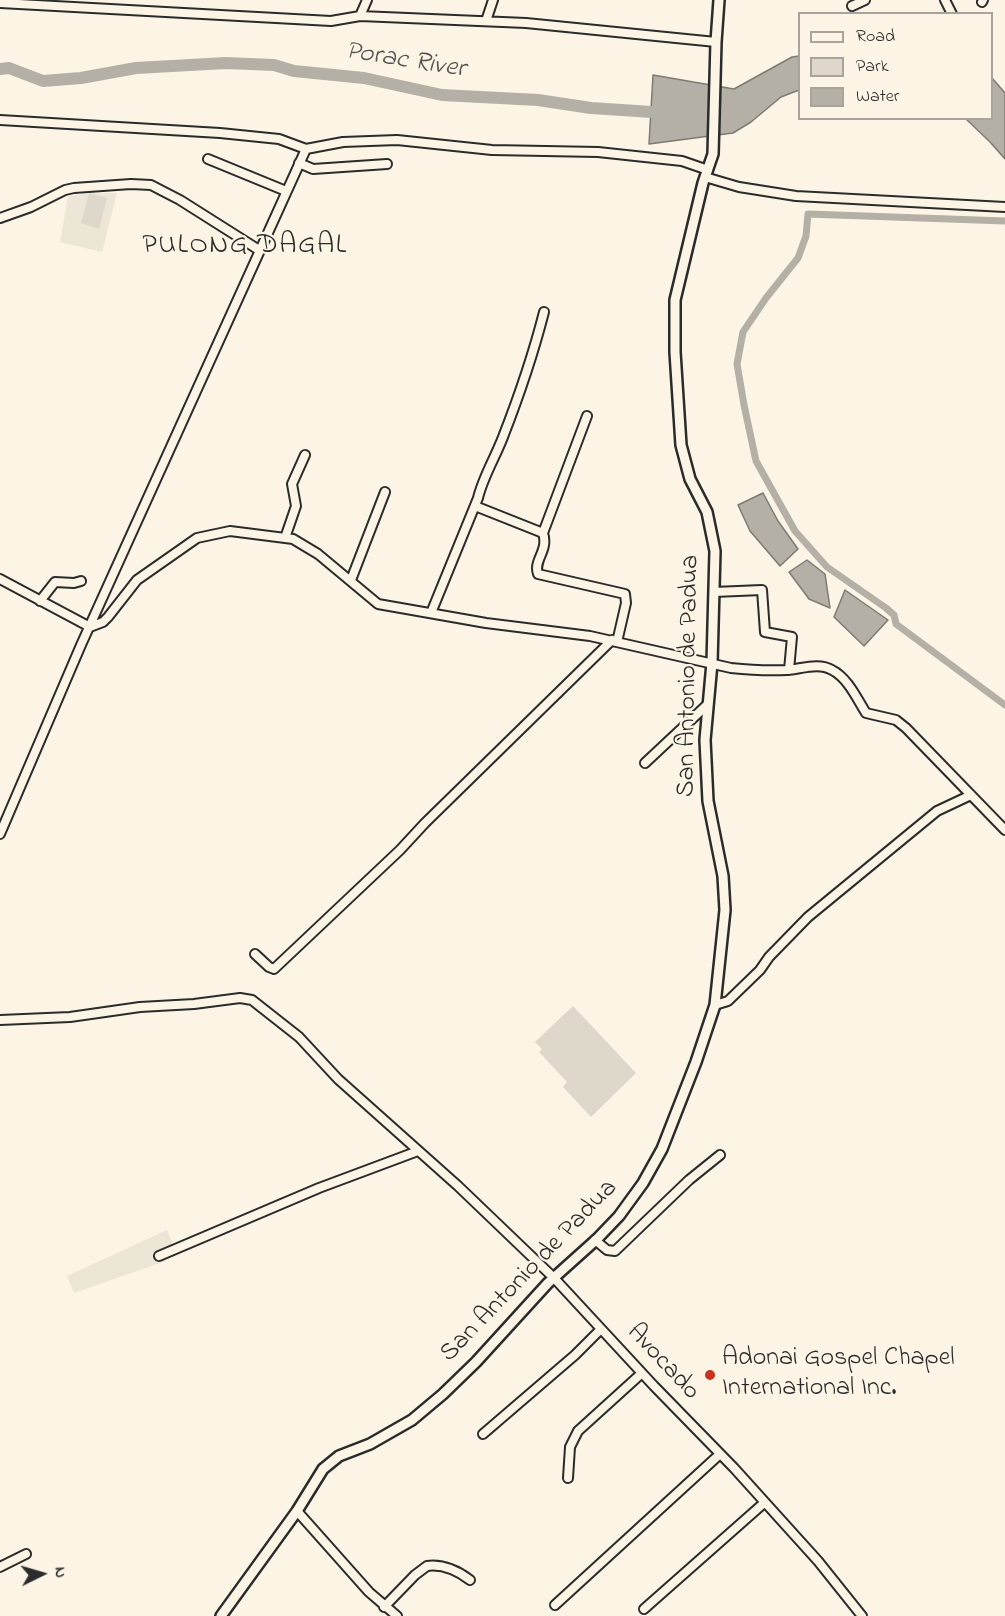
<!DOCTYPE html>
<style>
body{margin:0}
#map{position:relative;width:1005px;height:1616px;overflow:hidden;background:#fcf5e5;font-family:"Indie Flower",sans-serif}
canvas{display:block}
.legend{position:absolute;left:798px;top:12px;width:195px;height:108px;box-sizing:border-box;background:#fcf5e5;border:2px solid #a8a49b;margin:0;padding:8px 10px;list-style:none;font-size:18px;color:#2b2b2b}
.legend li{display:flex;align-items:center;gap:12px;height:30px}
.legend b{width:30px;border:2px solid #a8a49b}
.north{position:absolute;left:12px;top:1544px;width:60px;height:60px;-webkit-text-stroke:4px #fcf5e5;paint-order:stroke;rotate:85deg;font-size:16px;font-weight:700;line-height:24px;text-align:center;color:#2b2b2b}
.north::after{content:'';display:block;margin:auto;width:21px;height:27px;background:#2b2b2b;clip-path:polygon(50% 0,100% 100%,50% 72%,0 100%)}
</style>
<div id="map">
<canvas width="1005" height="1616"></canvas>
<ul class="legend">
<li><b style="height:8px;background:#fcf5e5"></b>Road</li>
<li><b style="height:16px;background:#ded8ca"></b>Park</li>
<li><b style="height:16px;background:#b4b0a5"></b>Water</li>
</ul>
<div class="north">N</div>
</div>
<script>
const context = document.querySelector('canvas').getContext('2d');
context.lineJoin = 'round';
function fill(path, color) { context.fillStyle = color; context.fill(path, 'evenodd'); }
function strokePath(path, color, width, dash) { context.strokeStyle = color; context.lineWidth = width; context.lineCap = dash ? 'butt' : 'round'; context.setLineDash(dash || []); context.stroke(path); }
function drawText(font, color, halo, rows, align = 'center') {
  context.font = font + ' "Indie Flower",sans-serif'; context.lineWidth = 4.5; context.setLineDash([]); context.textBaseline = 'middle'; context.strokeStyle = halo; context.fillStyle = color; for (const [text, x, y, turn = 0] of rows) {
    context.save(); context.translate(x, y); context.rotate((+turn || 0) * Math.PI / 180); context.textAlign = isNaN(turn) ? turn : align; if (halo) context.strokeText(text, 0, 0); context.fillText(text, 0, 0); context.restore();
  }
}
fill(new Path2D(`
 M 93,193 L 117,193 L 102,252 L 60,242 L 68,196 Z
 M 167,1230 L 176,1251 L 165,1258 L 166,1261 L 74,1293 L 67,1276 Z`), '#ece6d7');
fill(new Path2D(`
 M 89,193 L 107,198 L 99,229 L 81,223 Z
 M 573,1006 L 636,1073 L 591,1117 L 563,1087 L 567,1082 L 539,1052 L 542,1049 L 535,1042 Z`), '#ded8ca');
const water = new Path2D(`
 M 799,56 L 799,90 L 781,97 L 751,122 L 733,133 L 649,144 L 653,75 L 734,89 L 792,57 Z
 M 992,78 L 1005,93 L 1005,159 L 990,142 L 966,119 L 992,118 Z
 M 763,493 L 778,521 L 798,549 L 780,566 L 750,531 L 738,505 Z
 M 807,560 L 825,574 L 830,608 L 809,599 L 789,572 Z
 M 845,590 L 888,620 L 864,646 L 834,617 Z`);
fill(water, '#b4b0a5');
strokePath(water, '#7d7b74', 1.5);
strokePath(new Path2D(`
 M 1005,221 L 808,214 L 806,236 L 798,258 L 766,298 L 743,332 L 737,364 L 744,405 L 756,461 L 795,531 L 827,567 L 886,608 L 894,615 L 896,624 L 1005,705`), '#b4b0a5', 7);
strokePath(new Path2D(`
 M 0,69 L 9,68 L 43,81 L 81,78 L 136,68 L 226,63 L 274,65 L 294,71 L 364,78 L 442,95 L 538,100 L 591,108 L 667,113`), '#b4b0a5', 12);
const minor = new Path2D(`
 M 945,0 L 952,14
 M 982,2 L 983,0
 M 0,3 L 331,21 L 360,16 L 526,23 L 716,42
 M 852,6 L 865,0
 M 360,16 L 367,0
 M 486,21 L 493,0
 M 0,120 L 220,133 L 279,139 L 306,149 L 343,142 L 397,140 L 492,150 L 598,152 L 682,161 L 708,170
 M 208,159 L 286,191
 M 299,163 L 313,169 L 387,164
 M 705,177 L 739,187 L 796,196 L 1005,207
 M 0,218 L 31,207 L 65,190 L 74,188 L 131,184 L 151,185 L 180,200 L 259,250
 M 475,506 L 543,533 L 587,416
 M 543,533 C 549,551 533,560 538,574 L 625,594 L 626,603 L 617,642
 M 285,538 L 296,506 L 292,484 L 305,455
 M 0,579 L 90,627 L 103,622 L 108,617 L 137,580 L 197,538 L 230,531 L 293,539 L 318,554 L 378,604 L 486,623 L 590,636 L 731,668 C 750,670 768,671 787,670 C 801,669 819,662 832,670 C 848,678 857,699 866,713 L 896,720 L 906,728 L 1005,830
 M 351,580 L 385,492
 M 714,592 L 762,590 L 765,632 L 792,637 L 789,670
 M 40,601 L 55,582 L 74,583 L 81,581
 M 431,613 L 478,498 C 483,477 495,458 503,437 C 519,396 533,355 544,312
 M 645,763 L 708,704
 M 0,834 L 81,645 L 306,149
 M 255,954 L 269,967 L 274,969 L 400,850 L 425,823 L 612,640
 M 715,1005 L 728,1001 L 760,970 L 769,957 L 808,917 L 937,811 L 971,795
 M 0,1020 L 70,1017 L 140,1007 L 194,1004 L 240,998 L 252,1000 L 299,1037 L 338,1079 L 458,1186 L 554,1278 L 654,1386 L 734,1468 L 818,1561 L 862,1616
 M 595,1240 L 607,1250 L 615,1251 L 689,1180 L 720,1155
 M 159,1256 L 319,1188 L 418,1151
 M 483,1434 L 575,1355 L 601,1329
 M 568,1478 L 570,1447 L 578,1431 L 642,1373
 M 297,1511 L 369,1592 L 397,1616
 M 0,1567 L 26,1554
 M 555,1605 L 720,1454
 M 384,1607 L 415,1575 L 427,1566 C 442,1564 458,1571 470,1580
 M 644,1609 L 764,1503`);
const tertiary = new Path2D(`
 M 221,1616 L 297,1511 L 323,1469 L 339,1456 L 370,1444 L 412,1420 L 443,1394 L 476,1362 L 548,1283 L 597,1239 L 619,1216 L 643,1183 L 662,1149 L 696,1062 L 715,1005 L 725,910 L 723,876 L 708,801 L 705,740 L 712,663 L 715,551 L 707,512 L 690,479 L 681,445 L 675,352 L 675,300 L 703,183 L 713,154 L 716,42 L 719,0`);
strokePath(minor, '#2b2b2b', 12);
strokePath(tertiary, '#2b2b2b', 14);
strokePath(minor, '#fcf5e5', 8);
strokePath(tertiary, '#fcf5e5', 9);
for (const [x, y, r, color] of [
 [710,1375,6,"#c8321e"]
]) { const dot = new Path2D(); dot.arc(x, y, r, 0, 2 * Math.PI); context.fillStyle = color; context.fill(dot); strokePath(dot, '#fcf5e5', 2); }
drawText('26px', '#2b2b2b', '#fcf5e5', [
 ["San Antonio de Padua",690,676,-89],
 ["San Antonio de Padua",530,1272,-46],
 ["Avocado",662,1363,47]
]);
drawText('26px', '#2b2b2b', '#fcf5e5', [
 ["Adonai Gospel Chapel",722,1360],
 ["International Inc.",722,1390]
], 'left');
drawText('italic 27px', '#545350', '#fcf5e5', [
 ["Porac River",405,62,9]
]);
context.letterSpacing = '1.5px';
drawText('28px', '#2b2b2b', '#fcf5e5', [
 ["PULONG DAGAL",245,247]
]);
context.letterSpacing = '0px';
</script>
